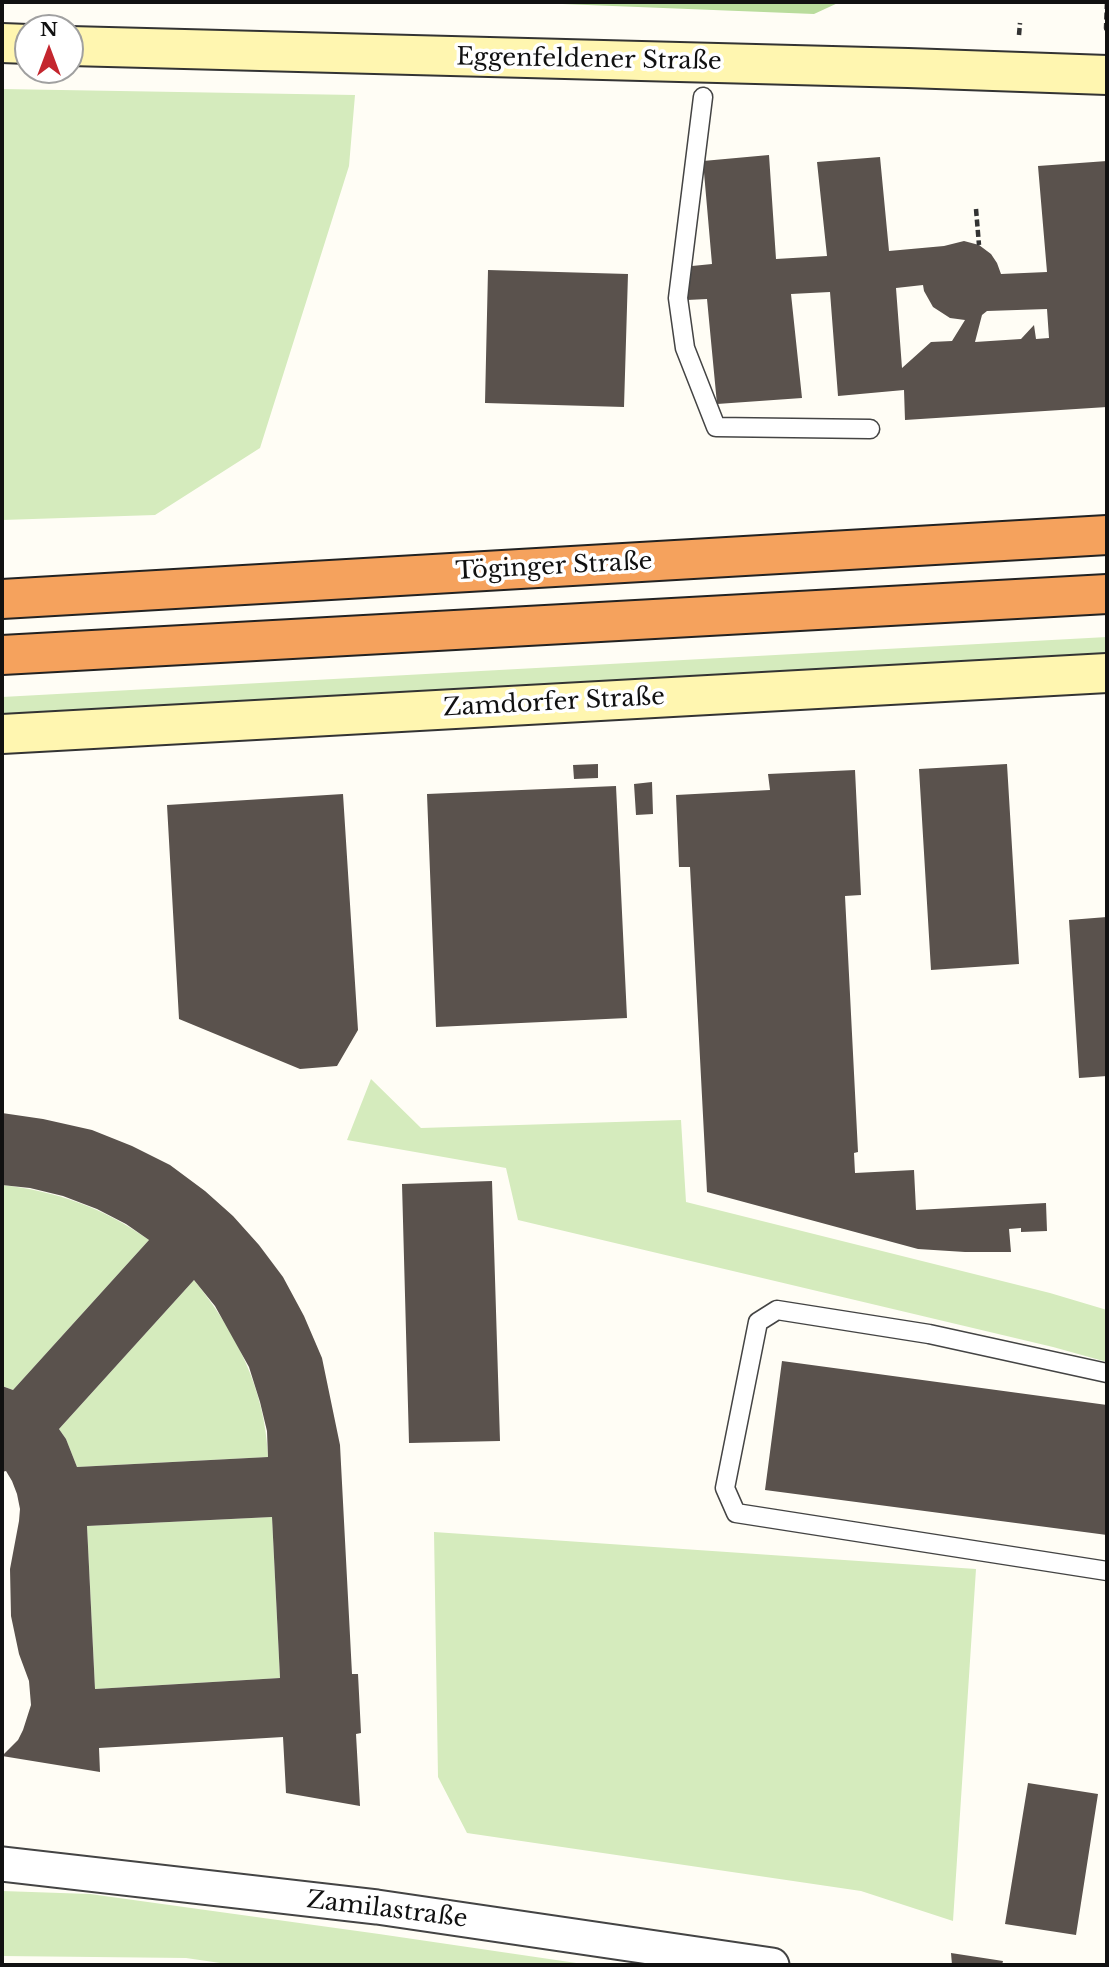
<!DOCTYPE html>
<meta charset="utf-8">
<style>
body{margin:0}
#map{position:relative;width:1109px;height:1967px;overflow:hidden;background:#fffdf5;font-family:"Libre Baskerville",serif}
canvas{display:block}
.frame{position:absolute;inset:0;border:4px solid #111;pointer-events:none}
.north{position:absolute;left:14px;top:14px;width:70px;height:70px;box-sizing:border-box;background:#fff;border:2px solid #a0a0a0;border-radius:50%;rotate:0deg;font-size:19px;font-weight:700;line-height:28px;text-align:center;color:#111}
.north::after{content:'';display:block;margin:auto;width:24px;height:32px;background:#c4262e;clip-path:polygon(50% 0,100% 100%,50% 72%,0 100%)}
</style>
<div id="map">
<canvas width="1109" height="1967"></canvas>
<div class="frame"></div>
<div class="north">N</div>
</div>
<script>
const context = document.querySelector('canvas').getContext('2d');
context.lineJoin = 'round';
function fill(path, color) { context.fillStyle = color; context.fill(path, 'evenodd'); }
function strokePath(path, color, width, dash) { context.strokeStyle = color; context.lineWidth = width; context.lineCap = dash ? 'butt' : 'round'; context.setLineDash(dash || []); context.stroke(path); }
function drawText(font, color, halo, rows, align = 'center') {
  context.font = font + ' "Libre Baskerville",serif'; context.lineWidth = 7; context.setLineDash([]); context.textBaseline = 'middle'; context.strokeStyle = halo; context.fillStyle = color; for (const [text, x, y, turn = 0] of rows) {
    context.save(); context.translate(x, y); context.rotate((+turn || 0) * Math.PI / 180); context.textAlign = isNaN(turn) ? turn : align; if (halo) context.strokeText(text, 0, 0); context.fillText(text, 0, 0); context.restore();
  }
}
fill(new Path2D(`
 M 2,89 L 355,95 L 349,166 L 260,448 L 155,515 L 2,520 Z
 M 1107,637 L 1107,654 L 2,716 L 2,697 Z
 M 371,1079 L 421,1128 L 681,1120 L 686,1202 L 1050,1293 L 1107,1310 L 1107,1362 L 1053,1347 L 518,1220 L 506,1168 L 347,1140 Z
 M 2,1185 C 56,1191 104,1208 149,1240 L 13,1390 L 2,1386 Z
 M 194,1280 C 236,1332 265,1389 268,1457 L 77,1467 L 66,1439 L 59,1429 Z
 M 272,1517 L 280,1678 L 95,1689 L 87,1526 Z
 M 434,1532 L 976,1569 L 953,1921 L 861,1891 L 467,1833 L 438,1777 Z
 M 2,1891 L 90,1894 L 379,1934 L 590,1965 L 234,1965 L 186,1958 L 2,1956 Z`), '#d5ebbd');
fill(new Path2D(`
 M 512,2 L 840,2 L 814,14 Z`), '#b9dc9c');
fill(new Path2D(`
 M 769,155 L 776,259 L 827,256 L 817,162 L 880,157 L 889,251 L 944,246 L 964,241 L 979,245 L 991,254 L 997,263 L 1001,274 L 1047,272 L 1038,166 L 1107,161 L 1107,407 L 905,420 L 904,390 L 838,396 L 830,292 L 791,294 L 802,398 L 717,404 L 707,299 L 687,300 L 692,266 L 712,264 L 703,161 ZM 923,285 L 924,291 L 933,307 L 950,318 L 965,320 L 952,341 L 931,342 L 902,368 L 896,288 ZM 1047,309 L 1049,338 L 1036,339 L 1034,325 L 1021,339 L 975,342 L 982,315 L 987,311 Z
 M 488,270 L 628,274 L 624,407 L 485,403 Z
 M 598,764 L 598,778 L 574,779 L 573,765 Z
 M 1007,764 L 1019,964 L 931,970 L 919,769 Z
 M 855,770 L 861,895 L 845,896 L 858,1152 L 854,1153 L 855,1173 L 914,1170 L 916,1210 L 1046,1203 L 1047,1231 L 1021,1232 L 1021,1228 L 1009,1229 L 1011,1252 L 965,1252 L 918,1249 L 707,1192 L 690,867 L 679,867 L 676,795 L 770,790 L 768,774 Z
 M 652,782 L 653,814 L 636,815 L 634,784 Z
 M 616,786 L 627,1018 L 436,1027 L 427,794 Z
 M 343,794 L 358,1030 L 337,1066 L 300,1069 L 179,1019 L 167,805 Z
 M 1107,917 L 1107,1076 L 1079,1078 L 1069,920 Z
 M 2,1113 L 43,1119 L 92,1130 L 132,1146 L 170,1165 L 205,1191 L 233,1216 L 259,1245 L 283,1277 L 304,1316 L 322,1358 L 340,1445 L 352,1674 L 358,1674 L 361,1733 L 356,1734 L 360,1806 L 286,1793 L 283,1737 L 99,1748 L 100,1772 L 2,1756 L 18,1740 L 23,1730 L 31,1705 L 29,1681 L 19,1654 L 11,1616 L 10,1569 L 19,1521 L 20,1509 L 17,1494 L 12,1481 L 6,1471 L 2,1472 L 2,1386 L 13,1390 L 149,1240 L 126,1224 L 97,1209 L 63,1196 L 30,1188 L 2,1185 ZM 194,1280 L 215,1306 L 249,1367 L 260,1402 L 267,1431 L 268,1457 L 77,1467 L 66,1439 L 59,1429 ZM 272,1517 L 280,1678 L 95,1689 L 87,1526 Z
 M 492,1181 L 500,1441 L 409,1443 L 402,1184 Z
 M 782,1361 L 1107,1405 L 1107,1535 L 765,1490 Z
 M 1028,1783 L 1098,1794 L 1076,1935 L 1005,1924 Z
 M 951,1953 L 1003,1961 L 1002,1965 L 952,1965 Z`), '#5a524d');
const lane = new Path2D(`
 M 703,97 L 678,298 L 685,348 L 716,427 L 870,429
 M 1107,1373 L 929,1334 L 777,1310 L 758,1322 L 725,1488 L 736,1513 L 1107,1571`);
const street = new Path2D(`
 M 2,1864 L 377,1907 L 772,1965`);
const secondary = new Path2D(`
 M 2,43 L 28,44
 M 70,46 L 908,68 L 1107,75
 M 2,734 L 1107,673`);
const highway = new Path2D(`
 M 2,599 L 1107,535
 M 2,655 L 1107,594`);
strokePath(lane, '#444', 21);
strokePath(street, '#444', 37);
strokePath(secondary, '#333', 42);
strokePath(highway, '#222', 42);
strokePath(new Path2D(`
 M 1107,2 L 1106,28 L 1107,32
 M 1019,35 L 1020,23
 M 976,209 L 979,245`), '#333', 4.5, [7, 3.5]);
strokePath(lane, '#fff', 18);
strokePath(street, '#fff', 33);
strokePath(secondary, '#fff6b0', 38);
strokePath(highway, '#f5a25d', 38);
drawText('24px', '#111', '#fff', [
 ["Eggenfeldener Straße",589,60,1],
 ["Töginger Straße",554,567,-3],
 ["Zamdorfer Straße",554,703,-3],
 ["Zamilastraße",387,1910,7]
]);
</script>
